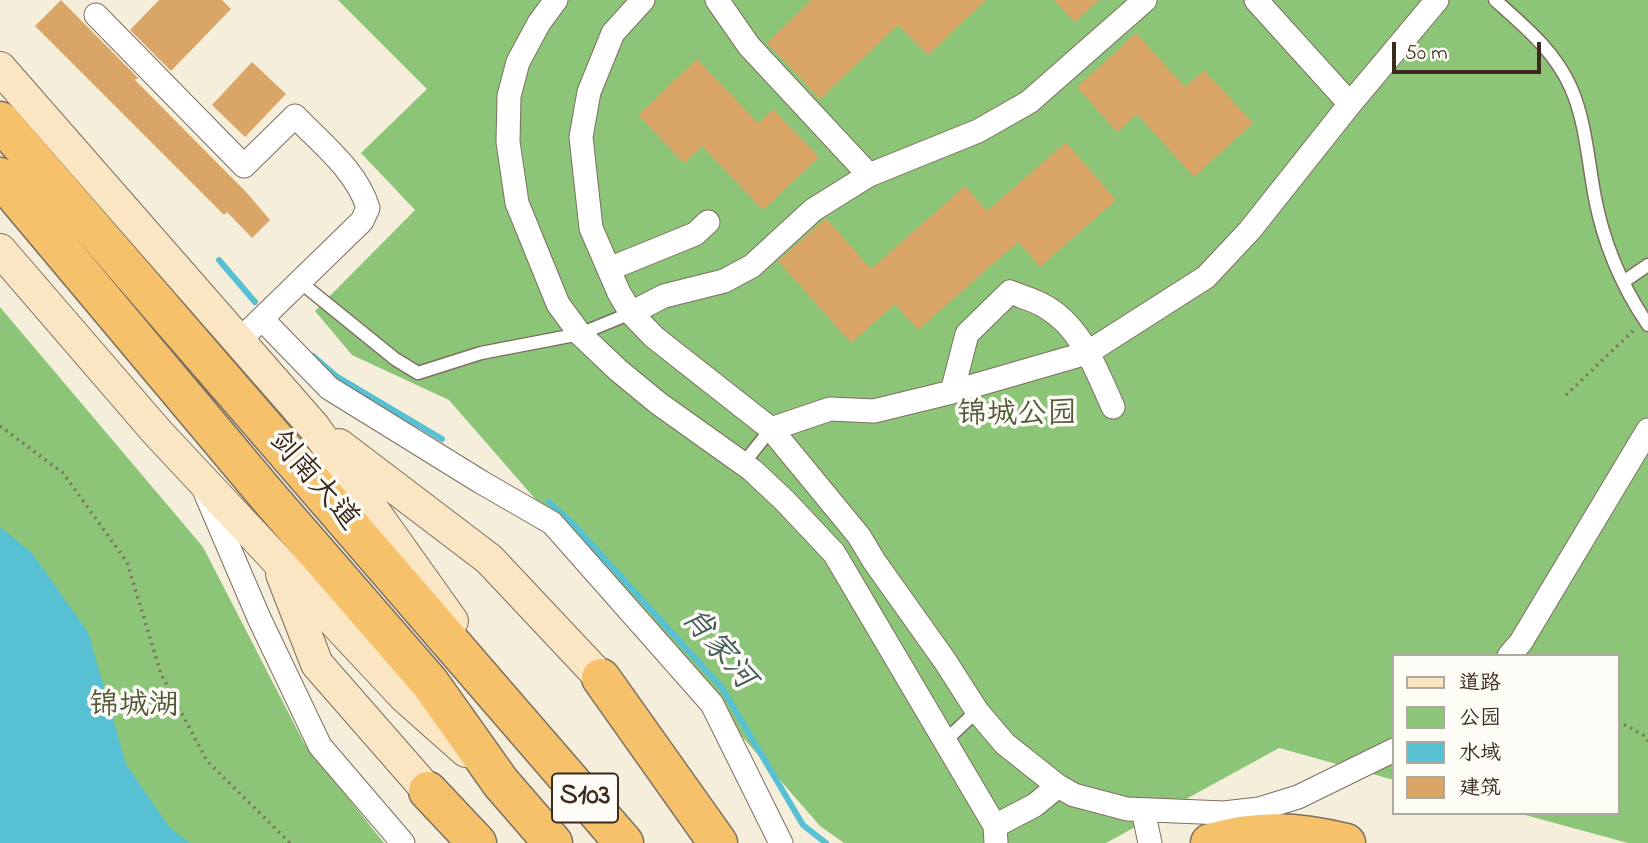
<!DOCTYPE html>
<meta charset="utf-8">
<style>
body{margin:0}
#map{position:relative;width:1648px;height:843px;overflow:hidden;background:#f4eedb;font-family:"Indie Flower","LXGW WenKai TC",sans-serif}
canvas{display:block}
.legend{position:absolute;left:1392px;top:654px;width:228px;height:161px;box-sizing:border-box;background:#fdfcf7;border:2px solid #afa8a0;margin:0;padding:9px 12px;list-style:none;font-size:21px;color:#3b2a1e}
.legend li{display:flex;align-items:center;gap:14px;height:35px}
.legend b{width:35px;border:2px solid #afa8a0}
.scale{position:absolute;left:1392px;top:42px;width:149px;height:32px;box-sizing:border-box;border:4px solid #3b2a1e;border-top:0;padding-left:9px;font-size:21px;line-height:24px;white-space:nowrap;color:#3b2a1e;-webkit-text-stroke:5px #fdfcf7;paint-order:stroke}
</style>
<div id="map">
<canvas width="1648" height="843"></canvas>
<ul class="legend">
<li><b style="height:9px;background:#fbe6c4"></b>道路</li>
<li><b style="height:19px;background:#8cc578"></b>公园</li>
<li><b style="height:19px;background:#57c0d3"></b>水域</li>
<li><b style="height:19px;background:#daa668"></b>建筑</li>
</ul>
<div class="scale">50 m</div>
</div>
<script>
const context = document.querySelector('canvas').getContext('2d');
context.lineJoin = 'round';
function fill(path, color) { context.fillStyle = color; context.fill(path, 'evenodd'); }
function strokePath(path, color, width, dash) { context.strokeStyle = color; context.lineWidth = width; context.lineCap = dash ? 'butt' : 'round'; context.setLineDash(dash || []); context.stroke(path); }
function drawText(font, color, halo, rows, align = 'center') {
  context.font = font + ' "Indie Flower","LXGW WenKai TC",sans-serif'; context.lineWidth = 7; context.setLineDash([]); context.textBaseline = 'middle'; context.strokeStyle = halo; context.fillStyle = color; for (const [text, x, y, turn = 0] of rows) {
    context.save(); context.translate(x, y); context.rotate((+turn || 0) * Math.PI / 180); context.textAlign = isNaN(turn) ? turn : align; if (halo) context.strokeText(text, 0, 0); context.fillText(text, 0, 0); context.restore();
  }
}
fill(new Path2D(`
 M 338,0 L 1648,0 L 1648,843 L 1628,843 L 1518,813 L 1618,813 L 1618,656 L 1394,656 L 1394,780 L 1279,748 L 1106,843 L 844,843 L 820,826 L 449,400 L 352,355 L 315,311 L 415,210 L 361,153 L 427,89 Z
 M 0,307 L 203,547 L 304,743 L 384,843 L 0,843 Z`), '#8cc578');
fill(new Path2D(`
 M 0,527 L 32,553 L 88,632 L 126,764 L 170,828 L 190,843 L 0,843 Z`), '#57c0d3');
strokePath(new Path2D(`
 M 219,260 L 255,302
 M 313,356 L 336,376 L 442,439
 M 549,502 L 573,524 L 722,688 L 803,825 L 826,843`), '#57c0d3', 6);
fill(new Path2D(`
 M 61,0 L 138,78 L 135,80 L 247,193 L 270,220 L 252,238 L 227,212 L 224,215 L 35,26 Z
 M 159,0 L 222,0 L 231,9 L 171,71 L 130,30 Z
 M 811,0 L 986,0 L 928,55 L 898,25 L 820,99 L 767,43 Z
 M 1054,0 L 1099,0 L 1075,22 Z
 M 1136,33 L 1185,87 L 1204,70 L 1253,123 L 1194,177 L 1137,114 L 1117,132 L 1077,87 Z
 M 697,59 L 758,123 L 773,109 L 819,157 L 763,210 L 702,146 L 684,163 L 638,115 Z
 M 252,62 L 286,94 L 245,137 L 212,105 Z
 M 1066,142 L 1116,200 L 1040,267 L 1018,242 L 918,330 L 895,304 L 851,343 L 778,261 L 826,218 L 871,269 L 965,186 L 987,211 Z`), '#daa668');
const service = new Path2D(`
 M 1495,0 C 1524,26 1555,51 1571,88 C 1586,122 1588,162 1595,198 C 1604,245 1621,285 1648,325
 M 300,282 L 395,359 L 418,373 L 481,353 L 580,334 L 631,313
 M 1623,282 L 1648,265
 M 743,464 L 771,429
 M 945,741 L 977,711`);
const minor = new Path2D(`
 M 556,0 L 539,23 L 518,62 L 509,96 L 508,142 L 517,203 L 558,304 L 580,334 L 618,370 L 658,403 L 752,470 L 785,501 L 834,553 L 995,826 L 996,843
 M 643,0 L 613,33 L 589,92 L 581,137 L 591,228 L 619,293 L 631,313 L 654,337 L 771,429 L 859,536 L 874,561 L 945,661 L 977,711 L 1005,744 L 1058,786 L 1074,795 L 1127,809 L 1224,813 L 1259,809 L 1298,797 L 1394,750
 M 717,0 L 749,46 L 869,175
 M 1256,0 L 1350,104
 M 96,15 L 244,166 L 295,116 C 321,143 357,171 368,208 L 362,221 L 250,330
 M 609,269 L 695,234 L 708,222
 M 631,313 L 664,296 L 724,281 L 752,266 L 813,210 L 869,175 L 978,131 L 1029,102 L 1145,0
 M 262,319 L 329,388 L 481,482 L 552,523 L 712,704 L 781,843
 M 952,392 L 967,334 L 1010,292 C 1022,297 1035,300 1046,307 C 1082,328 1097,372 1113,407
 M 771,429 L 830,409 L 874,411 L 952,392 L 1087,353 L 1206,277 L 1250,230 L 1350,104 L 1437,0
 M 205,492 L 259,618 L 320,746 L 403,843
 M 1509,656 L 1521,642 L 1648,430
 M 1143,810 L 1150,843
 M 995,826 L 1035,805 L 1058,786`);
const secondary = new Path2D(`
 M 0,68 L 314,427 L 452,621
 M 0,250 L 157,432 L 404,696 L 466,751
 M 339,445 L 489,559 L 601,678
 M 282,574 L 317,664 L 428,791`);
const trunk = new Path2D(`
 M 0,121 L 624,843
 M 0,177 L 266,494 L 430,683 L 501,783 L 553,843`);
const motorway = new Path2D(`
 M 601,678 L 718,843
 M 428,791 L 477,843
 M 1210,843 C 1259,829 1297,831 1346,843`);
strokePath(service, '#7c6f60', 15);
strokePath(minor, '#7c6f60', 25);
strokePath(secondary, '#7c6f60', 34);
strokePath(trunk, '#7c6f60', 41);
strokePath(motorway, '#7c6f60', 41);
strokePath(new Path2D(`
 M 1566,395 L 1633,331
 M 0,426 L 63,473 L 127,562 L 161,674 L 207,761 L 290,843
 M 1618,721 L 1643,735 L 1648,741`), '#7c6f60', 3.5, [2, 5]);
strokePath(service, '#fff', 12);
strokePath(minor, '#fff', 23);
strokePath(secondary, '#fbe6c4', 32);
strokePath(trunk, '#f5c16b', 38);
strokePath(motorway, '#f5c16b', 38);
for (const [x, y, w] of [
 [585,798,66]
]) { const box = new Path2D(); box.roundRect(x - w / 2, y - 24.5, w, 49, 5); context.fillStyle = '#fdfcf7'; context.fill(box); strokePath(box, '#3b2a1e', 2); }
drawText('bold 28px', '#3b2a1e', null, [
 ["S103",585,798]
]);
drawText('30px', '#535839', '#fdfcf7', [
 ["锦城公园",1017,417],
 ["锦城湖",134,708]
]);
drawText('30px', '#3b2a1e', '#fdfcf7', [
 ["剑南大道",312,482,49]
]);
drawText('italic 32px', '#455e5d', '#fdfcf7', [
 ["肖家河",716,650,50]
]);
</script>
